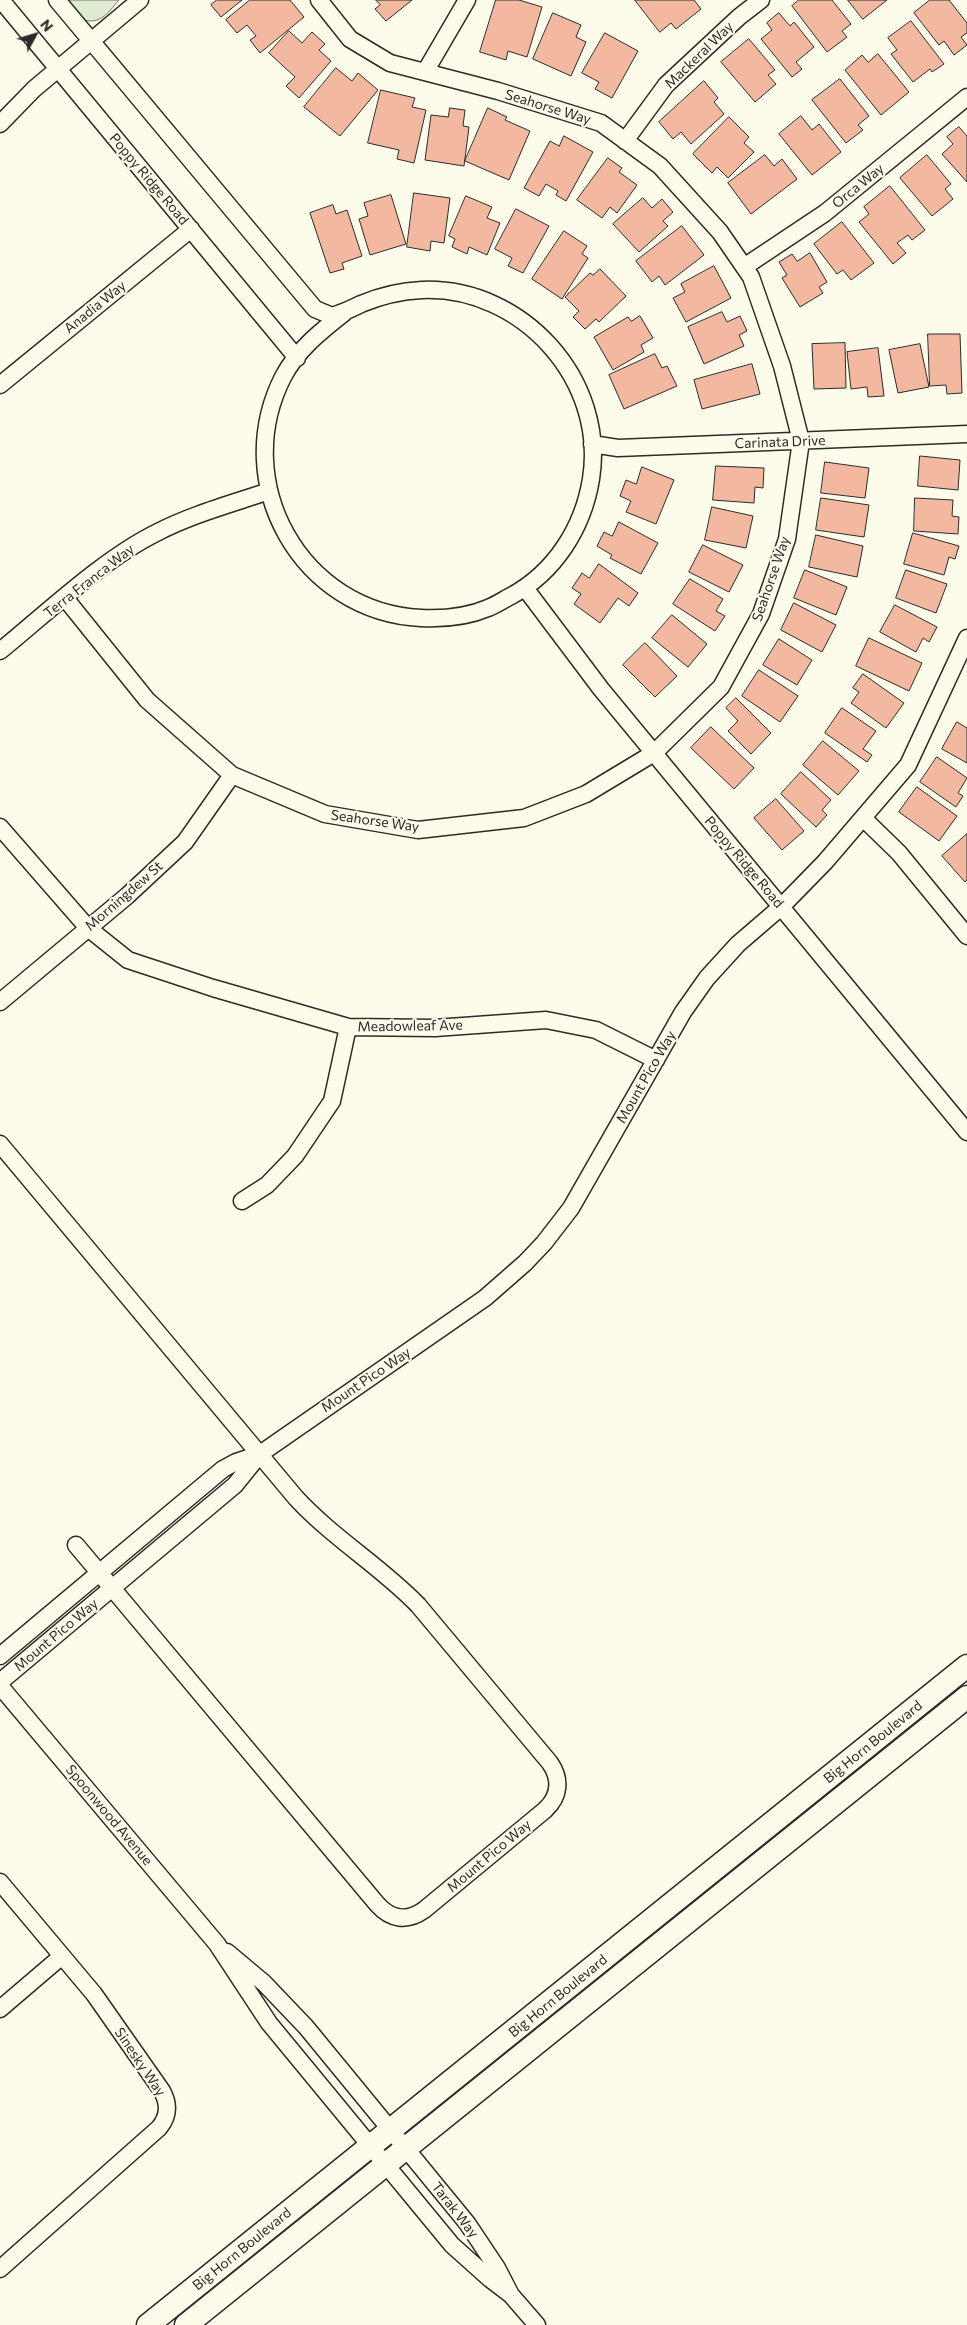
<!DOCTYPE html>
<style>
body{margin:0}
#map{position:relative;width:967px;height:2325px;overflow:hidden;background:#fdfbea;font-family:Commissioner,sans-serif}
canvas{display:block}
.north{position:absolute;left:10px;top:10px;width:50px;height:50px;-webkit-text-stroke:4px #fdfbea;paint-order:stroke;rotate:51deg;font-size:14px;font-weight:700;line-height:20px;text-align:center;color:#2b2b2b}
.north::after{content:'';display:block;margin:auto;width:18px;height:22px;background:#2b2b2b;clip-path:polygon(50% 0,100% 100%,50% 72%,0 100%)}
</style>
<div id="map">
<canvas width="967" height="2325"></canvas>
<div class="north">N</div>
</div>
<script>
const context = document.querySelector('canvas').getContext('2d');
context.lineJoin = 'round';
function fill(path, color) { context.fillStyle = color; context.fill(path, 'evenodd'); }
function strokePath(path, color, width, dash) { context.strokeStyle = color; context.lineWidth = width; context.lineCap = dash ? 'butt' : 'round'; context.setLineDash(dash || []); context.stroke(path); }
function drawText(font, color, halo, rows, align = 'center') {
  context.font = font + ' Commissioner,sans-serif'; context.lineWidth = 4; context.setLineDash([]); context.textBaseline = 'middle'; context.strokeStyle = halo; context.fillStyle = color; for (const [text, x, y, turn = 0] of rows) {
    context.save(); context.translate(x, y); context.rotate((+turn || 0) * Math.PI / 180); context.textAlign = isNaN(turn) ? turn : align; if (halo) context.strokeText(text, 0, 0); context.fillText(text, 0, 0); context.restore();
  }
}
const green = new Path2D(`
 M 67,0 L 119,0 C 107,14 100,26 80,19 Z`);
fill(green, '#deebd1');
strokePath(green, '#74746e', 1);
const building = new Path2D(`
 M 217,0 L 242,0 L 221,17 L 211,5 Z
 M 250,0 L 290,0 L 304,17 L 260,53 L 250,40 L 256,36 L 247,25 L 237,33 L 226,20 Z
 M 376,0 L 412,0 L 386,21 L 375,9 L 380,5 Z
 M 496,0 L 519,0 L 542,7 L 527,57 L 508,51 L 506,60 L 480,52 Z
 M 635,0 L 694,0 L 701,9 L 676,29 L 671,23 L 660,32 Z
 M 799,0 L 832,0 L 851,24 L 842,31 L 847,37 L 827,52 L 792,6 Z
 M 848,0 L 887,0 L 863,19 Z
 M 930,0 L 949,0 L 967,23 L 967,33 L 961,37 L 967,45 L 954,55 L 944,41 L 939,45 L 914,13 Z
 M 553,13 L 581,25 L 576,37 L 586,42 L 571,76 L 533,59 Z
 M 779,13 L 790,26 L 794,22 L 814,47 L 796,62 L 802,69 L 792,77 L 761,39 L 772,30 L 767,23 Z
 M 911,21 L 944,64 L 932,72 L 930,69 L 913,82 L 891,54 L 897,50 L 888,38 Z
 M 289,31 L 302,43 L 312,32 L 325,44 L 319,50 L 331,61 L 299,98 L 286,86 L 295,77 L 269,53 Z
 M 605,33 L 638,51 L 612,98 L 595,89 L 599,82 L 582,73 Z
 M 749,39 L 775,70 L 768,75 L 776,84 L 755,102 L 721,62 Z
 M 878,54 L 909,92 L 881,115 L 845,70 L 862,55 L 868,62 Z
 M 336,68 L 352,81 L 358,73 L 378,90 L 340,136 L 304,107 Z
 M 840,79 L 869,116 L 858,125 L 863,130 L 846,143 L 812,100 Z
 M 704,81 L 718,98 L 714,102 L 724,114 L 691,144 L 681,132 L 673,139 L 659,122 Z
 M 381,90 L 415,98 L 412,107 L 426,110 L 414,163 L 397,159 L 399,150 L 368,143 Z
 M 450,108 L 465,110 L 463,126 L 469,127 L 464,166 L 425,160 L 431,115 L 448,117 Z
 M 488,108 L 507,117 L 505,120 L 530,131 L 509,180 L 465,161 Z
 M 801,116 L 812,130 L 819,124 L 841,152 L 812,175 L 779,134 Z
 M 729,117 L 749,137 L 744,143 L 754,152 L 728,178 L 717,167 L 712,173 L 693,154 Z
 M 959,127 L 967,136 L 967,182 L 942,154 L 953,144 L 947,137 Z
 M 564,136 L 593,152 L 566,201 L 556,195 L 558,191 L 546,184 L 539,196 L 524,188 L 550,141 L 559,146 Z
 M 765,155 L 774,166 L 782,159 L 797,179 L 751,214 L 728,183 Z
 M 927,155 L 951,184 L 945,189 L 953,199 L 932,216 L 900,178 Z
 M 608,158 L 622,168 L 619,172 L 637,185 L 617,213 L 610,207 L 602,218 L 577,200 Z
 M 890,186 L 925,230 L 912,240 L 908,235 L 897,243 L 906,253 L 893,264 L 859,222 L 869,214 L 864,207 Z
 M 414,193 L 450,198 L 444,243 L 431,241 L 430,251 L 407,247 Z
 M 391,195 L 406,244 L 370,255 L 359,219 L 368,216 L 364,203 Z
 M 466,196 L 492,207 L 487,218 L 500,223 L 487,255 L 469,247 L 467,254 L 452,247 L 455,239 L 449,236 Z
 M 643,198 L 652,208 L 662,199 L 673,212 L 663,221 L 668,226 L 639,252 L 613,224 Z
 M 333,205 L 336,214 L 347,210 L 362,256 L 342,263 L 344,269 L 330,273 L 310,213 Z
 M 516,209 L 549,226 L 523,273 L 508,266 L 512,258 L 495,249 Z
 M 842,222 L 874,263 L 851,280 L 843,270 L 837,274 L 814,244 Z
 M 682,226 L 704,255 L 665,285 L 659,276 L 652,282 L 636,261 Z
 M 564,231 L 587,246 L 582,254 L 588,258 L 562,299 L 532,279 Z
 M 810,253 L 827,282 L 819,287 L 823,293 L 800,307 L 782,278 L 787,275 L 779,262 L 792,254 L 797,261 Z
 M 714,266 L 731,298 L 686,322 L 673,298 L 685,292 L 681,284 Z
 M 600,269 L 626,296 L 599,322 L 596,319 L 585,329 L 573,317 L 579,311 L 565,297 L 590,273 L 593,275 Z
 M 722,312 L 727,322 L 740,316 L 747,331 L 739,335 L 744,346 L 704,364 L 688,327 Z
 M 640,316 L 653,338 L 641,345 L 644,352 L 613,370 L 594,337 L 628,317 L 631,321 Z
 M 928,334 L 960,334 L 962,393 L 947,394 L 946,385 L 930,386 Z
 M 845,343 L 846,388 L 814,389 L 812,344 Z
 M 920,344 L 929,387 L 898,393 L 889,350 Z
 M 878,348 L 884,396 L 868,397 L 867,387 L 851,389 L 847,352 Z
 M 655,354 L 662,368 L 667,366 L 677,386 L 624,409 L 609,375 Z
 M 752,364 L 760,394 L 702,409 L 694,380 Z
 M 920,456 L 960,460 L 958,490 L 918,486 Z
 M 825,462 L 869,468 L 865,498 L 821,493 Z
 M 716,466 L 764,468 L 763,488 L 755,487 L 754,503 L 713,500 Z
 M 642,467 L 674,480 L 656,524 L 626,512 L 631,501 L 620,496 L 626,480 L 636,484 Z
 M 821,498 L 869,505 L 864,537 L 816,530 Z
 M 915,498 L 953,500 L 952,516 L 959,517 L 958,534 L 914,531 Z
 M 712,507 L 753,516 L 746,548 L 705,540 Z
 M 619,522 L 658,543 L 641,574 L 610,558 L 612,555 L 597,546 L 604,532 L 612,536 Z
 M 913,533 L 959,546 L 955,559 L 949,557 L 944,575 L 904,564 Z
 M 816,535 L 863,546 L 857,577 L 809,567 Z
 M 703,545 L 743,565 L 729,592 L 689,572 Z
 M 599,564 L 638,593 L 629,606 L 618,598 L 600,623 L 574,604 L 581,594 L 572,588 L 582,573 L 589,578 Z
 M 805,570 L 847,587 L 836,615 L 794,598 Z
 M 906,570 L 947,584 L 936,613 L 896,598 Z
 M 690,579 L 723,599 L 716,611 L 725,616 L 715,631 L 673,604 Z
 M 794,603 L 836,625 L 822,652 L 781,630 Z
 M 895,605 L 937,627 L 929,642 L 923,638 L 916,652 L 880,632 Z
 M 672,615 L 707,644 L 688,667 L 652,638 Z
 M 869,638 L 922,663 L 909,691 L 856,666 Z
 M 779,639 L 812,660 L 797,685 L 763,665 Z
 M 645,643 L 677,676 L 655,697 L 623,665 Z
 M 759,670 L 798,696 L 780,722 L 742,696 Z
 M 863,674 L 904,703 L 886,728 L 851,703 L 859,692 L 853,688 Z
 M 736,698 L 771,733 L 751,754 L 728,731 L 738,721 L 726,708 Z
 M 842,708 L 876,731 L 863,749 L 872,755 L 867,762 L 825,733 Z
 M 957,722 L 967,728 L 967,763 L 942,749 Z
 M 711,727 L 754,768 L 734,789 L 691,748 Z
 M 823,741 L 859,771 L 838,795 L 803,765 Z
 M 937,757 L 967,778 L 958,793 L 963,796 L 956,807 L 920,782 Z
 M 801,772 L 831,800 L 822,810 L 827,815 L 816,827 L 781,794 Z
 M 917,787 L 957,816 L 939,841 L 899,812 Z
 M 776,799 L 804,831 L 782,850 L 754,818 Z
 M 967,834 L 967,880 L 965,882 L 942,856 Z`);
fill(building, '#f2b8a0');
strokePath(building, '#2b2b2b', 1);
const minor = new Path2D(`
 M 1,0 L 297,358
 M 57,0 L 315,309 L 332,316 C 342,313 351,309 361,304 C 380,296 401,291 422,290 C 522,286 607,380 591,479 C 583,528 555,572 511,596 C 503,600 496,605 488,608 C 467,617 443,619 421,618 C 301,612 229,483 283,377 C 297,350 321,331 344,313
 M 425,72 L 467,0
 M 0,124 L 34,89 L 140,0
 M 625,141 L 666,85 L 739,17 L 761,0
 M 744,267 L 825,213 L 967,97
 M 0,385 L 191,229
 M 592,444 L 618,448 L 967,434
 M 525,588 L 601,689 L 967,1132
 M 65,598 L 147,700 L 232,775 L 325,814 L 418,830 L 524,818 L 586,794 L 654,753 L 721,687 L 761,614 L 787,539 L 801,441 L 782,366 L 751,277 L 720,232 L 660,166 L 601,123 L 498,91 L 390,63 L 350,39 L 319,0
 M 0,651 C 48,612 103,559 158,532 C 193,514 231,504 269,491
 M 863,818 L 899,853 L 967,936
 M 0,827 L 88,928 L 128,960 L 213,988 L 348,1027 L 435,1028 L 546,1020 L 596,1030 L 656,1060
 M 0,1002 L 127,896 L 185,842 L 232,775
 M 0,1144 L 296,1498 C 333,1538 380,1566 418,1605 L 550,1763 C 561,1779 560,1796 545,1810 L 424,1910 C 407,1922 391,1920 377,1904 L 76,1545
 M 242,1201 L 267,1185 L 295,1156 L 332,1101 L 348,1027
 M 0,1656 L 223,1469 L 236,1462 L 260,1454
 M 0,1682 L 235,1485 L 260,1454 L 485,1298 L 525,1263 L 544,1243 L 571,1208 L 683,1012 L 707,978 L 738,944 L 781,907 L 825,862 L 908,765 L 967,638
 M 0,1686 L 217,1944 L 269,2023 L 452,2245 L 490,2279 L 511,2295
 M 0,1882 L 94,1994 L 162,2091 C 169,2104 169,2116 159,2128 L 0,2269
 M 227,1952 L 264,1983 L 306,2027 L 467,2223 L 497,2268 L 511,2295 L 537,2325
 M 0,2009 L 62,1956`);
const secondary = new Path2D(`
 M 148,2325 L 967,1666
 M 186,2325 L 967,1697`);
strokePath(minor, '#2b2b2b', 19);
strokePath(secondary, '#2b2b2b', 25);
strokePath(minor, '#fdfbea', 16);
strokePath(secondary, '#fdfbea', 22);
drawText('14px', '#2b2b2b', '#fdfbea', [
 ["Mackeral Way",699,55,-44],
 ["Seahorse Way",548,107,17],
 ["Poppy Ridge Road",149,179,50],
 ["Orca Way",858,186,-39],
 ["Anadia Way",95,307,-39],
 ["Carinata Drive",780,442,-2],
 ["Seahorse Way",771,579,-71],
 ["Terra Franca Way",89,581,-38],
 ["Seahorse Way",375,821,8],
 ["Poppy Ridge Road",744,862,50],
 ["Morningdew St",124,896,-41],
 ["Meadowleaf Ave",410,1026,-1],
 ["Mount Pico Way",646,1077,-60],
 ["Mount Pico Way",366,1380,-34],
 ["Mount Pico Way",56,1635,-40],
 ["Big Horn Boulevard",873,1742,-39],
 ["Spoonwood Avenue",109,1815,50],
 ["Mount Pico Way",489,1856,-40],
 ["Big Horn Boulevard",558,1996,-39],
 ["Sinesky Way",140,2062,56],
 ["Tarak Way",455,2210,52],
 ["Big Horn Boulevard",242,2249,-39]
]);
</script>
